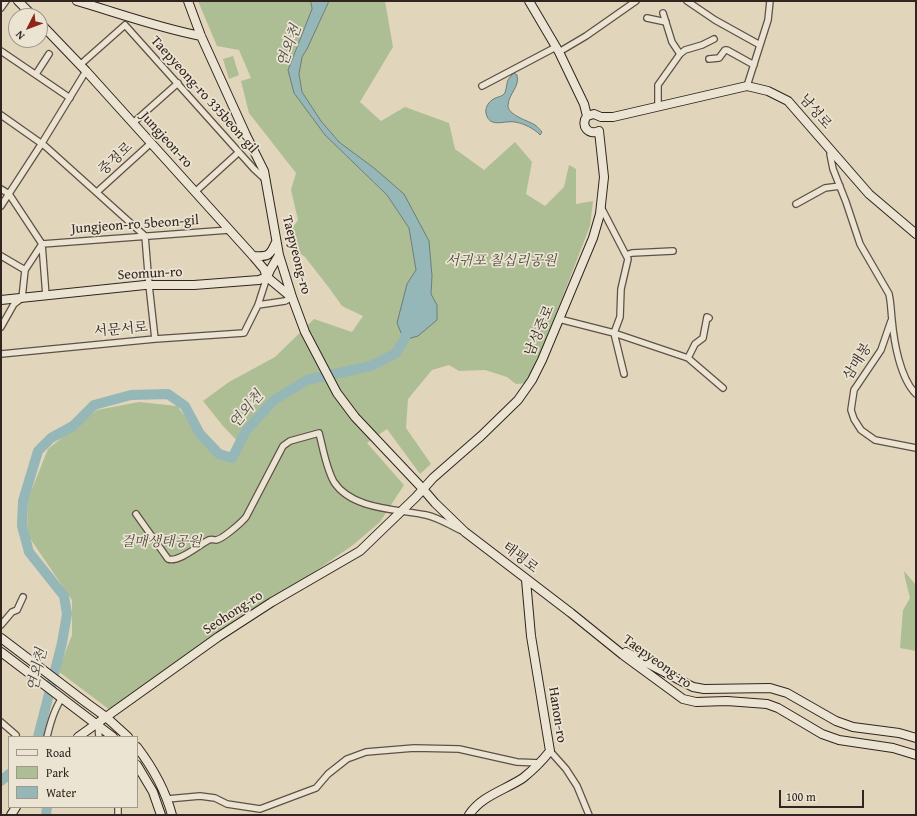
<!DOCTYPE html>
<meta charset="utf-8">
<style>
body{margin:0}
#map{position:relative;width:917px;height:816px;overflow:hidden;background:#e1d5bb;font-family:"Gentium Book Plus",serif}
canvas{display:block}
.frame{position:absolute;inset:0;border:2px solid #32241e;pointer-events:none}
.legend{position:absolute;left:8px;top:736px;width:130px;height:72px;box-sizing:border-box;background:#ece4d3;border:1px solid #a2978b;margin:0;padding:5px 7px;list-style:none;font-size:12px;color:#32241e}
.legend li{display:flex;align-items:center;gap:8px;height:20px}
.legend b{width:20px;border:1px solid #a2978b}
.north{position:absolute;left:8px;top:8px;width:40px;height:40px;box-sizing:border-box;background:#ece4d3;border:1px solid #a2978b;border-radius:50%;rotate:228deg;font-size:11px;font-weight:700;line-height:16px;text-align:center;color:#32241e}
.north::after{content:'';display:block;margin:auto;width:14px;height:18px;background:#8f2418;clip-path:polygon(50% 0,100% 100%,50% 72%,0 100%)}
.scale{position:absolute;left:779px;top:790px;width:85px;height:18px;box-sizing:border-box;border:2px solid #32241e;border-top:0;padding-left:5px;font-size:12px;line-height:14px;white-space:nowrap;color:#32241e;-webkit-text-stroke:3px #ece4d3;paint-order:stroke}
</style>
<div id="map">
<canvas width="917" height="816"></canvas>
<div class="frame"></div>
<ul class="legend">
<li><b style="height:5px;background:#ece4d3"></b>Road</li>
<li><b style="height:11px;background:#adbe95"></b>Park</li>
<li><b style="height:11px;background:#95b7b7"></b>Water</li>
</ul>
<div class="north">N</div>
<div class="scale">100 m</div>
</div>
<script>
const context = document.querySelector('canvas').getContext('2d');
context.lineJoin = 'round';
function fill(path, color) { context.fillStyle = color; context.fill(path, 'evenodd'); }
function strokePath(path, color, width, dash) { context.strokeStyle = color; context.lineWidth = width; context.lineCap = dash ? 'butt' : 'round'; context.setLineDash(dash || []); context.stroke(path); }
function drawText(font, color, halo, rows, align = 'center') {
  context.font = font + ' "Gentium Book Plus","Noto Serif KR",serif'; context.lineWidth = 3.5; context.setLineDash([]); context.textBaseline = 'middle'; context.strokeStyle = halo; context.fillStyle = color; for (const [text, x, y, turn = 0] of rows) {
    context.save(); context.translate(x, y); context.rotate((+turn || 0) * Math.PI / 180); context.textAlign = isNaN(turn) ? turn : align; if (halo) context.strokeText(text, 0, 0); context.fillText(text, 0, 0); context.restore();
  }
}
fill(new Path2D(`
 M 198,1 L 311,1 L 312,9 L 288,70 L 294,93 L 325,135 L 387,195 L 409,228 L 416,270 L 407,284 L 437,305 L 431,294 L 432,276 L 429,241 L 374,168 L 339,142 L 321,121 L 302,92 L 299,74 L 302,57 L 307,49 L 329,1 L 385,1 L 393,47 L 360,102 L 381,121 L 405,107 L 449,123 L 455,149 L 484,170 L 515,142 L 532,162 L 526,194 L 545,206 L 564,187 L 569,165 L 576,169 L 576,204 L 593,201 L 590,226 L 529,383 L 516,384 L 507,377 L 485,370 L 459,371 L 449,365 L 432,370 L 408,399 L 406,428 L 431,464 L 420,474 L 387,429 L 367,443 L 404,485 L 380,522 L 353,545 L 307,577 L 237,618 L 110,710 L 58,671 L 72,635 L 72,600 L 27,534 L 28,499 L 48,449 L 97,410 L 139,402 L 177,406 L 208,446 L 232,461 L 243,447 L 223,426 L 203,401 L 229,382 L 275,357 L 314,319 L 352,332 L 363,316 L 342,306 L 330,289 L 305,257 L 283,241 L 298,220 L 291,190 L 296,173 L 249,113 L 241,81 L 251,78 L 239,50 L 217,46 Z
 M 233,56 L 239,75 L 229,79 L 223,59 Z
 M 904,571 L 916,585 L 916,651 L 900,648 L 903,610 L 910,598 L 905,578 Z`), '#adbe95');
const water = new Path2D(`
 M 311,1 L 329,1 L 307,49 L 302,57 L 299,74 L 302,92 L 321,121 L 339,142 L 374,168 L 404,194 L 429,241 L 432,276 L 431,294 L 437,305 L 437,320 L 418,336 L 404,340 L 397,323 L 407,284 L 416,270 L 409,228 L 387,195 L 325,135 L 294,93 L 288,70 L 312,9 Z
 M 514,73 L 517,75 C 520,87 509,93 508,105 C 507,115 529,121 535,125 C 538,127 540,130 542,132 L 540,135 C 535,129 523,123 515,122 C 505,120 489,129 486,113 C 485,108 488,103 492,100 C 496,97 500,97 503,95 C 507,92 506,84 508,80 C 510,77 512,75 514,73 Z`);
fill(water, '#95b7b7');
strokePath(water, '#6d7c7a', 1);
strokePath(new Path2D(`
 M 38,737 L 62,643 L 67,614 L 64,596 L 29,552 L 22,526 L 23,501 L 38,451 L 51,438 L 73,426 L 94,405 L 131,395 L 168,394 L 185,406 L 200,434 L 219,454 L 232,458 L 246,431 L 273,401 L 307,380 L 371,366 L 396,353 L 404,340 L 409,327
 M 1,781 L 9,774
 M 46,815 L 47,807`), '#95b7b7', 10);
const street = new Path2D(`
 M 687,1 L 715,20 L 760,45
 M 1,8 L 6,1
 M 663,13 L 672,42 L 680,54
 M 647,18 L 666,22
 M 125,25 L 254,169 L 266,180
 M 1,51 L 70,98
 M 559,52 L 586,36 L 636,1
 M 709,59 L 719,58 L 725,50 L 727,50 L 754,65
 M 81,64 L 125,25
 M 36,74 L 49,54
 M 482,86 L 556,47
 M 747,86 L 768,20 L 770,1
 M 658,107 L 658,85 L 680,54 L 685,50 L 702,45 L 714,39
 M 1,115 L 45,146 L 145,236 L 149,285 L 155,339
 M 133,123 L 178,83
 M 832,152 L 830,154 L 833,169 L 846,202 L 860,244 L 889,294 C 891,303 891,311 892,320 C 894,342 900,378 916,394
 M 1,189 L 9,194 L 42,244 L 46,296
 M 97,192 L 151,143
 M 195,192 L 239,152
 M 796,204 L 825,188 L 840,186
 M 1,206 L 42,143 L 86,71
 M 601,207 L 628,259 L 621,289 L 620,317 L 614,333 L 624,374
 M 42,244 L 229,230
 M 626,255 L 632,253 L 673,251
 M 1,256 L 25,270
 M 258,305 L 285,301 L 292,297
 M 559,319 L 614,333 L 688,358 L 723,388
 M 891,321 L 881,350 L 854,390 L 851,410 L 854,419 L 861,430 L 875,440 L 916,448
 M 1,327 L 14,304 L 22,298 L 25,270 L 42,244
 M 1,354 L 155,339 L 244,333 L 258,305 L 267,277
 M 688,358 L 695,344 L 703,338 L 707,317 L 709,318
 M 136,514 L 168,559 C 178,563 198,546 207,541 C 211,538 212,540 216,540 C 223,539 242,522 246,517 L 283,446 L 290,441 L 319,433 C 323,448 326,468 334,482 C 352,510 398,509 426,515 C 439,518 448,524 460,530
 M 1,625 L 12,612 L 17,610 L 23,597
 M 1,722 L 16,735
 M 98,725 L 99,737
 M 47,737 C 50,724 54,709 62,698
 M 550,751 L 566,769 L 577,786 L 589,815
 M 167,799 L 200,796 L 215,798 L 227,804 L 260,809 L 316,788 L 328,774 L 347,759 L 366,752 L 414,748 L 459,749 L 517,762 L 540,763
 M 118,807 L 118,815`);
const secondary = new Path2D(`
 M 18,1 L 33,16
 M 77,1 C 118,13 159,28 201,36
 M 188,1 L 201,36 L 246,135 L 264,171 L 279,255 L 292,297 L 305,332 L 337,393 L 355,417 L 423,489 L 435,503 L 465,532 L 571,613 L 623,655 L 683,699 L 696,702 L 727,701 L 767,704 L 778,708 L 822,734 L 839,740 L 893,748 L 916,755
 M 529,1 L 559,52 L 584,104 L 587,116 C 580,125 588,136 599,131
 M 40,23 L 86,71 L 253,256 L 264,269 L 267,277
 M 587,116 L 594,114 L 601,117 L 613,117 L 747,86 L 768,91 L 788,101 L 869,194 L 916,234
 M 253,256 C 268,257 270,256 276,242
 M 267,277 L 270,270 L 279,255
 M 1,300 L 145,285 L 194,285 L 259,280 L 267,277 L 291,297
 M 1,638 L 88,704 L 106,717 L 128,737
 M 1,652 L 113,737
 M 626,652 L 693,687 L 704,689 L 770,688 L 787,693 L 836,721 L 853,727 L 899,733 L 916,738
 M 78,737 L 218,637 L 272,602 L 360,551 L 416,497 L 433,478 L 481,436 L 518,400 L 532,380 L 542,360 L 593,238 L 600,214 L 604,177 L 599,131
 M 137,747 C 153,768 165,789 172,815
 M 137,765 L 153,792 L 161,815
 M 11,815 L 16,807
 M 469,815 C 481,796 505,790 523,778 C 533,770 542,761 550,751 L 531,636 L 526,580`);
strokePath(street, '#5e5045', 8);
strokePath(secondary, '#32241e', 10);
strokePath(street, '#ece4d3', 5.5);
strokePath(secondary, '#ece4d3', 8);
drawText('14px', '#32241e', '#ece4d3', [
 ["Taepyeong-ro 335beon-gil",204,95,48],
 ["남성로",815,112,49],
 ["Jungjeon-ro",166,140,48],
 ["중정로",116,159,-43],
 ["Jungjeon-ro 5beon-gil",135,225,-4],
 ["Taepyeong-ro",296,255,76],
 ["Seomun-ro",150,274,-3],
 ["서문서로",121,330,-5],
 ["남성중로",540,331,-67],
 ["삼매봉",858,362,-58],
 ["태평로",520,558,38],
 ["Seohong-ro",233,613,-33],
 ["Taepyeong-ro",657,662,36],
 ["Hanon-ro",557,715,81]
]);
drawText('italic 14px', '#514a3c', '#ece4d3', [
 ["서귀포 칠십리공원",501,261],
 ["걸매생태공원",161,542]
]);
drawText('italic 15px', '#4b4944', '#ece4d3', [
 ["연외천",290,46,-70],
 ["연외천",247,410,-50],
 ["연외천",38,670,-77]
]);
</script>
